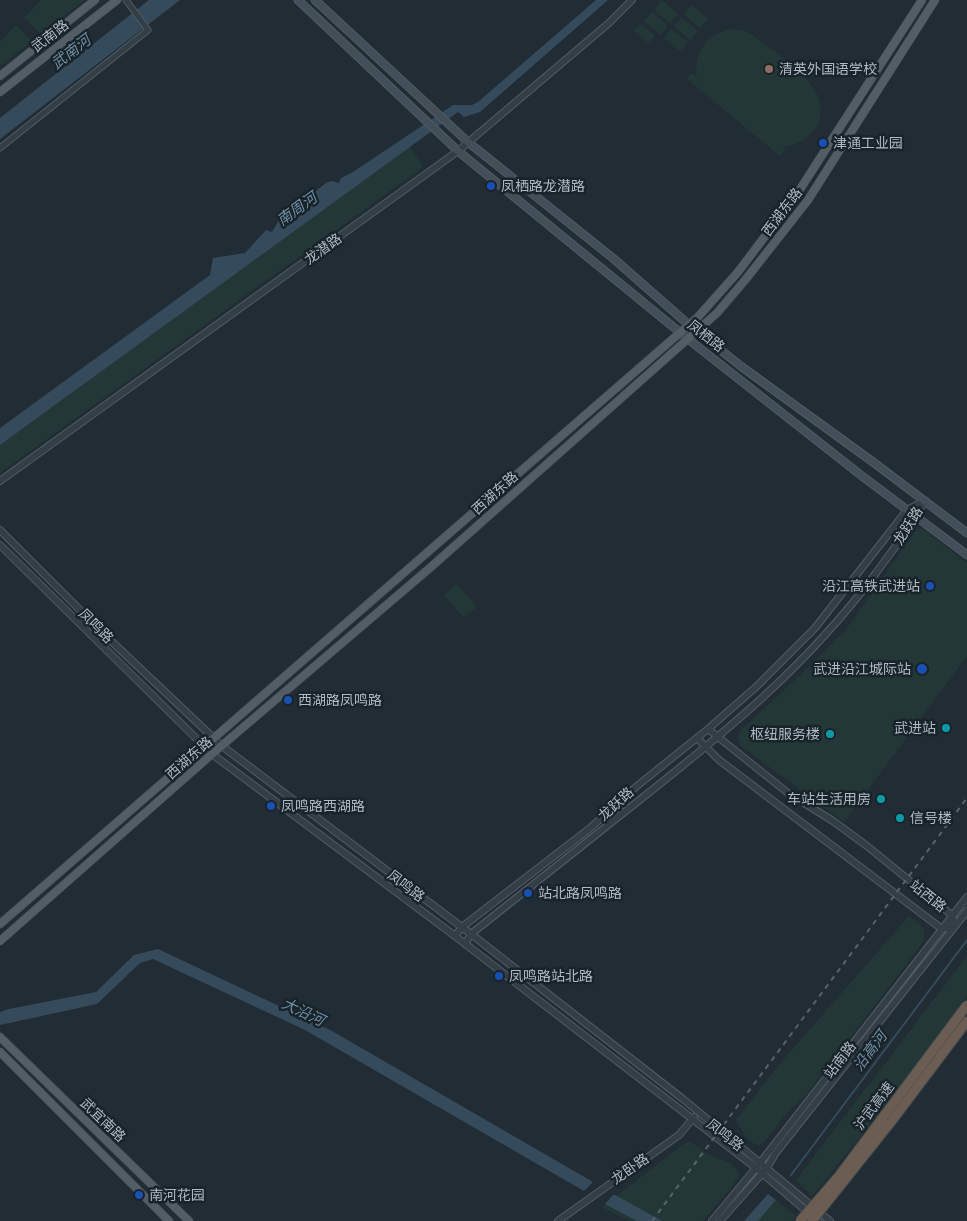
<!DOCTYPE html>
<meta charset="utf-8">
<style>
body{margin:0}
canvas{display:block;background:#212c35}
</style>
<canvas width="967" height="1221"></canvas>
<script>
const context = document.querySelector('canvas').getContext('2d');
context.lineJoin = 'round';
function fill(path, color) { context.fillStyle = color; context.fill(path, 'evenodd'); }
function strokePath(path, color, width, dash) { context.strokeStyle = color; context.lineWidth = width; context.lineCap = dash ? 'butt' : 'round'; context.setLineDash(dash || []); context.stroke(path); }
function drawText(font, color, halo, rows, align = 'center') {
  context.font = font + ' Barlow,"Noto Sans SC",sans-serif'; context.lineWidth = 5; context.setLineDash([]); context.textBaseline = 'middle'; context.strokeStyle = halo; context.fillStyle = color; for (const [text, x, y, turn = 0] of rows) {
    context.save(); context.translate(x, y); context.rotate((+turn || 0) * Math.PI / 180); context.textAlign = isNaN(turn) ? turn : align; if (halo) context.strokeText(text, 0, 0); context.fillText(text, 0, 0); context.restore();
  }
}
fill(new Path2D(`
 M 41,0 L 84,0 L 41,34 L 24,18 Z
 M 662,0 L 678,14 L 670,23 L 654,10 Z
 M 691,5 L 708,19 L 700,28 L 683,14 Z
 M 652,12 L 668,26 L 661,35 L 644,21 Z
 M 681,17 L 698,31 L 690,40 L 674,26 Z
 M 640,24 L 655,35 L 648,43 L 634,31 Z
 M 16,25 L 32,41 L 0,66 L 0,42 Z
 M 671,29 L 688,42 L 680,51 L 664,38 Z
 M 732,29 L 745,31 L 754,36 C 779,56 837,89 817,126 C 809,139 797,145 782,147 L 785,149 L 780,156 L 687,79 L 692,73 L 697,77 C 693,52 708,33 732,29 Z
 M 410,146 L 423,167 L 0,473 L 0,445 Z
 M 922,528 L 967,563 L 967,656 L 844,822 L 741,746 L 738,738 L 740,731 L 812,664 L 848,627 L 917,529 Z
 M 457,584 L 477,607 L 464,618 L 444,595 Z
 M 909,916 C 921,925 929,929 922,944 L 804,1097 L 787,1113 L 764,1142 L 759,1145 C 746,1142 743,1130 736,1120 L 783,1060 Z
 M 967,956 L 967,996 L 890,1100 L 812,1196 L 796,1180 Z
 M 691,1142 C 698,1147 706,1154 714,1157 C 726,1162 732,1161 739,1174 L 734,1184 L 703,1221 L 629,1221 L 602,1207 L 684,1144 Z
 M 776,1200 L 796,1216 L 791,1221 L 758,1221 Z`), '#233836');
fill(new Path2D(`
 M 149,0 L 180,0 L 0,139 L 0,118 Z
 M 596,0 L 608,0 L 480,112 L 464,117 L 458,112 L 0,445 L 0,428 L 210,275 L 213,258 L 245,253 L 266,230 L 272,232 L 279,220 L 326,183 L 331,181 L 339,183 L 341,178 L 353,172 L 453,105 L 472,105 L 478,102 Z
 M 158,949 L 332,1031 L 593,1182 L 584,1191 L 305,1030 L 153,959 L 140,963 L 97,1004 L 0,1025 L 0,1012 L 9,1009 L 96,992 L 134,955 Z
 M 768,1194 L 776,1200 L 758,1221 L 744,1221 Z
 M 613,1195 L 615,1195 L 662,1221 L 637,1221 L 605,1204 Z`), '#354b5b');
strokePath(new Path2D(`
 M 791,1175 L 967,940`), '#354b5b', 2);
const minor = new Path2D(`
 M 0,148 L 148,30 L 126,0`);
const tertiary = new Path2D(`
 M 0,481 L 458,151 L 609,23 L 632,0
 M 0,530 L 108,638 L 222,746 L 471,934 L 683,1099 L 830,1221
 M 0,545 L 212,754 L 455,936 L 756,1168 L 818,1221
 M 697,738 L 719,760 L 942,929 L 953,927 L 953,916 L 867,846 L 833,821 L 788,793 L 708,729
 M 455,936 L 462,927 L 589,829 L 637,786 L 708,729 L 756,687 L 815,628 L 907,510 L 924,501
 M 465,944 L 471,934 C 526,890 582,846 637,802 C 727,731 807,666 876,573 C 893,549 912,527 924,501
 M 558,1221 L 679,1135 L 694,1117
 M 712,1221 L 760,1163 L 967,897
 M 720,1221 L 767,1168 L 775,1154 L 967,911`);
const secondary = new Path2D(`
 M 298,0 L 458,151 L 688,339 L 862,476 L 967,555
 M 315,0 L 468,142 L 614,259 L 689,325 L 742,367 L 873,462 L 967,533`);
const primary = new Path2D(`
 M 0,76 L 95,0
 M 0,92 L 117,0
 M 0,924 L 698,317 L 738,272 L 797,194 L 922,0
 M 0,941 L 212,754 L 431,567 L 717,313 L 746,279 L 808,200 L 935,0
 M 0,1037 L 189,1221
 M 0,1052 L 169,1221`);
strokePath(minor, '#515c63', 7);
strokePath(tertiary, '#515c63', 8);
strokePath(secondary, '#515c63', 9);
strokePath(primary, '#3d474f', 9);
strokePath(minor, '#343e46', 5);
strokePath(tertiary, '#343e46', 6);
strokePath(secondary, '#424e58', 7);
strokePath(primary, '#525d66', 8);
strokePath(new Path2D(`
 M 652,1221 L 967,798`), '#56636c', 2, [5, 5]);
const motorwayBridge = new Path2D(`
 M 800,1221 L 839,1176 L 967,1005
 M 812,1221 L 894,1118 L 967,1021`);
strokePath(motorwayBridge, '#3e4950', 11, []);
strokePath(motorwayBridge, '#6b5d51', 9);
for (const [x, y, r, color] of [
 [769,69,5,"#8d6e63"],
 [823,143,5,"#1a4fb4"],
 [491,186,5,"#1a4fb4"],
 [930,586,5,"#1a4fb4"],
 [922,669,6,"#1a4fb4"],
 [288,700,5,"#1a4fb4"],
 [946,728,5,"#0f9aa8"],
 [830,734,5,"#0f9aa8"],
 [881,799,5,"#0f9aa8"],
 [271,806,5,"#1a4fb4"],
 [900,818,5,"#0f9aa8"],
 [528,893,5,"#1a4fb4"],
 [499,976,5,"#1a4fb4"],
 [139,1195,5,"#1a4fb4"]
]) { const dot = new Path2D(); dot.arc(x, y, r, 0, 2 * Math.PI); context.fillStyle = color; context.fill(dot); strokePath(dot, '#19232a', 2); }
drawText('14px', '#aeb9c2', '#19232a', [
 ["武南路",50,36,-38],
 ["西湖东路",782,212,-53],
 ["龙潜路",323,249,-36],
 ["凤栖路",706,336,38],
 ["西湖东路",495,493,-42],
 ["龙跃路",908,526,-58],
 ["凤鸣路",96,626,45],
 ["西湖东路",189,758,-41],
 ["龙跃路",616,804,-42],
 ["凤鸣路",406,886,37],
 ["站西路",928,896,39],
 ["站南路",840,1060,-52],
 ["沪武高速",874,1106,-53],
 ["武宜南路",103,1120,44],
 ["凤鸣路",725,1135,38],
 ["龙卧路",630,1169,-35]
]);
drawText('14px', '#aeb9c2', '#19232a', [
 ["清英外国语学校",779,69],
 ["津通工业园",833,143],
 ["凤栖路龙潜路",501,186],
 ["沿江高铁武进站",920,586,"right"],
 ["武进沿江城际站",911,669,"right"],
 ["西湖路凤鸣路",298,700],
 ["武进站",936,728,"right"],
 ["枢纽服务楼",820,734,"right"],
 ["车站生活用房",871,799,"right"],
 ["凤鸣路西湖路",281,806],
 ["信号楼",910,818],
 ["站北路凤鸣路",538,893],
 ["凤鸣路站北路",509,976],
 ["南河花园",149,1195]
], 'left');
drawText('italic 15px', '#708fa5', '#19232a', [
 ["武南河",71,52,-38],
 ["南周河",297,209,-36],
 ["大沿河",303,1012,25],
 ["沿高河",870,1051,-53]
]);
</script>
